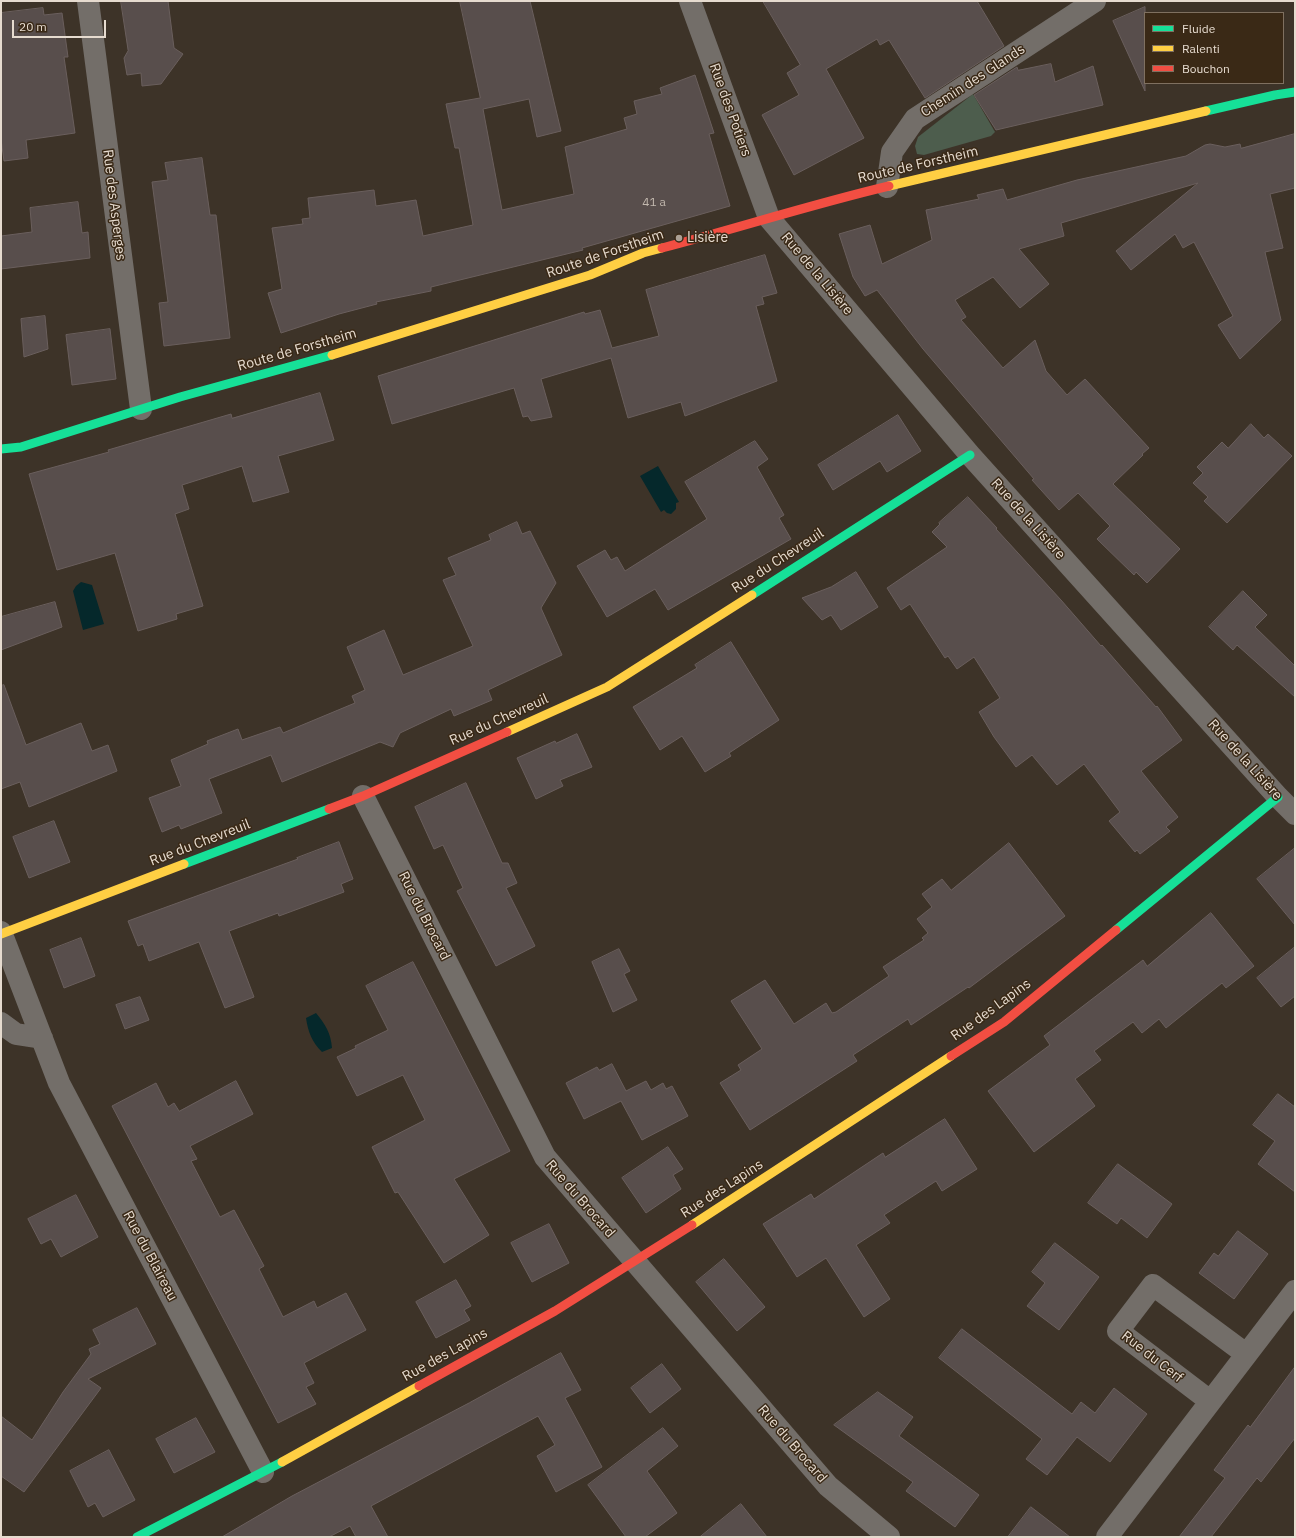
<!DOCTYPE html>
<meta charset="utf-8">
<style>
body{margin:0}
#map{position:relative;width:1296px;height:1538px;overflow:hidden;background:#3d3328;font-family:"IBM Plex Sans",sans-serif}
canvas{display:block}
.frame{position:absolute;inset:0;border:2px solid #e6dbcf;pointer-events:none}
.legend{position:absolute;left:1144px;top:12px;width:140px;height:72px;box-sizing:border-box;background:#3a2916;border:1px solid #7f7060;margin:0;padding:5px 7px;list-style:none;font-size:12px;color:#e6dbcf}
.legend li{display:flex;align-items:center;gap:8px;height:20px}
.legend b{width:20px;border:1px solid #7f7060}
.scale{position:absolute;left:12px;top:20px;width:94px;height:18px;box-sizing:border-box;border:2px solid #e6dbcf;border-top:0;padding-left:5px;font-size:12px;line-height:14px;white-space:nowrap;color:#e6dbcf;-webkit-text-stroke:3px #3a2916;paint-order:stroke}
</style>
<div id="map">
<canvas width="1296" height="1538"></canvas>
<div class="frame"></div>
<ul class="legend">
<li><b style="height:5px;background:#16e098"></b>Fluide</li>
<li><b style="height:5px;background:#ffcf43"></b>Ralenti</li>
<li><b style="height:5px;background:#f24e42"></b>Bouchon</li>
</ul>
<div class="scale">20 m</div>
</div>
<script>
const context = document.querySelector('canvas').getContext('2d');
context.lineJoin = 'round';
function fill(path, color) { context.fillStyle = color; context.fill(path, 'evenodd'); }
function strokePath(path, color, width, dash) { context.strokeStyle = color; context.lineWidth = width; context.lineCap = dash ? 'butt' : 'round'; context.setLineDash(dash || []); context.stroke(path); }
function drawText(font, color, halo, rows, align = 'center') {
  context.font = font + ' "IBM Plex Sans",sans-serif'; context.lineWidth = 3; context.setLineDash([]); context.textBaseline = 'middle'; context.strokeStyle = halo; context.fillStyle = color; for (const [text, x, y, turn = 0] of rows) {
    context.save(); context.translate(x, y); context.rotate((+turn || 0) * Math.PI / 180); context.textAlign = isNaN(turn) ? turn : align; if (halo) context.strokeText(text, 0, 0); context.fillText(text, 0, 0); context.restore();
  }
}
fill(new Path2D(`
 M 973,94 L 995,132 L 991,136 L 924,155 L 917,154 L 915,146 L 918,137 Z`), '#4d5d4d');
fill(new Path2D(`
 M 658,466 L 679,502 L 676,503 L 676,509 L 671,514 L 667,513 L 664,510 L 661,512 L 640,476 Z
 M 81,582 L 92,585 L 104,624 L 83,630 L 73,591 L 76,586 Z
 M 316,1013 C 325,1024 331,1033 332,1048 L 322,1052 C 312,1042 308,1032 306,1018 Z`), '#05282b');
const building = new Path2D(`
 M 121,1 L 168,1 L 174,48 L 183,54 L 161,84 L 142,86 L 141,73 L 127,75 L 124,58 L 128,51 Z
 M 460,1 L 530,1 L 561,131 L 537,137 L 529,99 L 483,109 L 502,210 L 574,194 L 565,147 L 627,129 L 624,118 L 637,114 L 634,101 L 662,94 L 660,88 L 695,75 L 714,133 L 709,134 L 730,206 L 582,248 L 583,250 L 431,287 L 431,291 L 376,302 L 377,304 L 339,314 L 281,333 L 268,293 L 282,289 L 272,228 L 303,224 L 302,219 L 310,218 L 308,198 L 374,190 L 376,206 L 416,200 L 423,236 L 473,225 L 459,148 L 455,148 L 446,104 L 480,98 Z
 M 763,1 L 977,1 L 1004,46 L 925,98 L 889,40 L 880,45 L 877,39 L 826,69 L 864,138 L 794,175 L 762,115 L 799,95 L 787,73 L 800,65 Z
 M 1145,7 L 1145,91 L 1113,21 Z
 M 43,8 L 44,15 L 62,13 L 68,57 L 64,57 L 75,133 L 26,140 L 28,158 L 4,161 L 1,139 L 1,13 Z
 M 1051,64 L 1055,82 L 1093,66 L 1103,105 L 996,130 L 974,95 L 1017,67 L 1018,70 Z
 M 1295,134 L 1295,188 L 1270,194 L 1283,248 L 1265,252 L 1281,320 L 1240,359 L 1218,325 L 1233,316 L 1194,242 L 1183,248 L 1175,234 L 1131,270 L 1116,251 L 1198,183 L 1061,223 L 1064,236 L 1019,249 L 1049,284 L 1020,308 L 993,277 L 955,300 L 966,317 L 961,320 L 1003,368 L 1035,340 L 1046,371 L 1067,395 L 1085,379 L 1149,448 L 1142,454 L 1143,455 L 1113,484 L 1180,549 L 1147,583 L 1136,572 L 1134,575 L 1097,539 L 1110,526 L 1078,493 L 1059,510 L 1032,480 L 1034,479 L 923,349 L 877,290 L 865,296 L 853,277 L 839,234 L 870,225 L 882,264 L 932,240 L 926,210 L 979,199 L 977,195 L 1003,189 L 1007,200 L 1077,180 L 1186,156 L 1205,145 L 1210,144 L 1225,147 L 1240,144 L 1241,148 Z
 M 202,158 L 210,215 L 216,215 L 230,338 L 164,346 L 159,303 L 168,302 L 152,182 L 168,180 L 165,163 Z
 M 78,202 L 82,233 L 88,232 L 90,258 L 1,269 L 1,236 L 32,232 L 30,208 Z
 M 765,255 L 777,293 L 762,297 L 764,304 L 756,306 L 777,381 L 685,416 L 681,402 L 628,418 L 611,358 L 541,379 L 552,417 L 531,421 L 528,416 L 523,417 L 514,388 L 392,424 L 378,376 L 584,312 L 585,314 L 600,310 L 612,348 L 659,336 L 646,290 Z
 M 45,316 L 48,349 L 24,357 L 21,319 Z
 M 110,329 L 116,379 L 72,385 L 66,335 Z
 M 320,393 L 334,440 L 278,456 L 289,492 L 253,502 L 242,466 L 182,485 L 189,509 L 175,514 L 203,606 L 176,614 L 177,619 L 138,631 L 115,553 L 57,570 L 29,474 L 109,452 L 108,450 L 231,414 L 232,418 Z
 M 898,415 L 921,451 L 887,472 L 880,461 L 833,490 L 818,465 Z
 M 1251,424 L 1264,438 L 1268,434 L 1292,456 L 1227,523 L 1204,501 L 1208,497 L 1193,483 L 1203,473 L 1197,467 L 1222,442 L 1228,448 Z
 M 755,441 L 768,459 L 757,467 L 784,515 L 779,518 L 791,539 L 668,610 L 655,589 L 607,617 L 577,566 L 605,550 L 611,560 L 617,557 L 625,571 L 707,519 L 685,482 Z
 M 968,497 L 997,528 L 996,529 L 1061,600 L 1101,646 L 1102,645 L 1156,707 L 1157,706 L 1182,740 L 1141,771 L 1178,817 L 1166,827 L 1170,831 L 1140,854 L 1137,850 L 1135,852 L 1109,821 L 1120,812 L 1084,764 L 1057,785 L 1032,755 L 1016,767 L 994,737 L 979,712 L 1000,698 L 974,657 L 957,669 L 948,656 L 945,658 L 910,604 L 901,610 L 887,588 L 947,547 L 932,532 L 940,524 L 939,523 Z
 M 517,522 L 522,534 L 530,531 L 556,583 L 541,608 L 562,655 L 488,690 L 492,700 L 454,716 L 451,709 L 400,733 L 393,747 L 380,742 L 282,782 L 271,755 L 209,779 L 222,813 L 181,829 L 179,825 L 162,832 L 149,798 L 181,786 L 171,760 L 208,744 L 207,741 L 238,729 L 242,740 L 280,727 L 283,733 L 355,703 L 352,696 L 365,690 L 347,647 L 384,630 L 403,675 L 473,646 L 443,580 L 456,575 L 448,558 L 491,540 L 489,535 Z
 M 856,572 L 878,607 L 841,630 L 831,615 L 822,620 L 802,598 L 831,587 Z
 M 1243,591 L 1267,615 L 1255,627 L 1295,666 L 1295,697 L 1237,645 L 1233,650 L 1209,627 Z
 M 55,602 L 62,627 L 1,650 L 1,617 Z
 M 731,642 L 779,720 L 729,753 L 731,756 L 705,772 L 682,736 L 660,750 L 633,707 L 697,668 L 695,665 Z
 M 4,685 L 26,745 L 81,723 L 92,751 L 108,745 L 117,771 L 29,807 L 20,782 L 1,789 L 1,686 Z
 M 577,734 L 592,767 L 560,780 L 563,786 L 536,799 L 517,758 L 555,741 L 556,743 Z
 M 466,783 L 502,863 L 508,863 L 517,883 L 506,888 L 535,946 L 496,966 L 457,891 L 463,888 L 443,845 L 434,849 L 415,807 Z
 M 54,821 L 70,862 L 29,878 L 13,837 Z
 M 339,842 L 353,879 L 341,884 L 344,892 L 279,916 L 278,913 L 229,931 L 254,997 L 225,1008 L 199,942 L 149,961 L 143,944 L 138,946 L 128,921 L 298,859 L 297,858 Z
 M 1009,843 L 1065,916 L 969,988 L 968,987 L 911,1025 L 908,1019 L 853,1055 L 857,1061 L 750,1130 L 720,1083 L 741,1070 L 738,1065 L 762,1049 L 731,1001 L 765,980 L 794,1024 L 826,1003 L 832,1013 L 836,1012 L 889,976 L 883,967 L 924,940 L 922,938 L 928,933 L 917,919 L 932,907 L 922,894 L 942,879 L 951,890 Z
 M 1295,848 L 1295,925 L 1257,879 Z
 M 1211,913 L 1254,966 L 1226,988 L 1222,983 L 1166,1028 L 1159,1019 L 1142,1033 L 1133,1022 L 1094,1051 L 1101,1060 L 1075,1079 L 1095,1106 L 1034,1152 L 988,1091 L 1050,1045 L 1044,1036 L 1143,960 L 1147,966 Z
 M 81,938 L 95,976 L 64,988 L 50,950 Z
 M 1295,947 L 1295,996 L 1281,1007 L 1257,978 Z
 M 619,949 L 630,971 L 624,974 L 637,1000 L 613,1012 L 592,962 Z
 M 413,962 L 510,1151 L 454,1179 L 489,1235 L 444,1263 L 398,1192 L 395,1193 L 372,1147 L 425,1120 L 403,1075 L 357,1096 L 337,1057 L 356,1048 L 355,1046 L 388,1030 L 366,986 Z
 M 140,997 L 149,1020 L 125,1029 L 116,1005 Z
 M 612,1064 L 626,1091 L 646,1081 L 651,1090 L 663,1083 L 666,1089 L 672,1086 L 688,1116 L 642,1140 L 621,1101 L 584,1119 L 566,1083 L 597,1067 L 599,1070 Z
 M 236,1081 L 253,1114 L 190,1146 L 197,1159 L 191,1161 L 220,1217 L 234,1210 L 264,1266 L 259,1269 L 283,1317 L 314,1301 L 317,1308 L 346,1293 L 366,1330 L 304,1363 L 314,1383 L 306,1387 L 316,1404 L 278,1423 L 112,1106 L 156,1083 L 168,1107 L 174,1103 L 179,1111 Z
 M 1278,1094 L 1295,1107 L 1295,1192 L 1258,1164 L 1275,1141 L 1253,1125 Z
 M 945,1119 L 977,1169 L 942,1191 L 936,1181 L 884,1215 L 890,1223 L 856,1245 L 890,1299 L 864,1317 L 826,1258 L 797,1277 L 763,1224 L 811,1194 L 814,1199 L 883,1153 L 885,1157 Z
 M 668,1147 L 683,1169 L 673,1175 L 681,1189 L 646,1213 L 622,1178 Z
 M 1118,1164 L 1172,1204 L 1147,1238 L 1121,1218 L 1117,1224 L 1088,1203 Z
 M 76,1195 L 98,1237 L 61,1257 L 51,1239 L 41,1244 L 28,1219 Z
 M 549,1224 L 569,1263 L 532,1282 L 511,1243 Z
 M 1238,1231 L 1268,1254 L 1234,1299 L 1199,1273 L 1214,1253 L 1218,1256 Z
 M 1055,1243 L 1099,1277 L 1059,1330 L 1027,1306 L 1045,1283 L 1032,1272 Z
 M 724,1259 L 765,1307 L 737,1331 L 696,1282 Z
 M 456,1280 L 471,1306 L 464,1310 L 470,1320 L 436,1338 L 416,1302 Z
 M 137,1308 L 156,1344 L 88,1379 L 101,1388 L 24,1492 L 1,1476 L 1,1416 L 32,1440 L 63,1392 L 91,1354 L 89,1349 L 100,1344 L 93,1330 Z
 M 962,1329 L 1072,1414 L 1081,1402 L 1095,1413 L 1114,1388 L 1147,1414 L 1110,1462 L 1077,1437 L 1047,1475 L 1026,1459 L 1042,1439 L 939,1358 Z
 M 561,1353 L 581,1390 L 565,1398 L 602,1467 L 556,1492 L 537,1456 L 555,1445 L 538,1416 L 371,1506 L 388,1537 L 356,1537 L 350,1526 L 329,1537 L 222,1537 L 292,1496 L 469,1403 Z
 M 662,1364 L 681,1389 L 650,1413 L 631,1388 Z
 M 1295,1367 L 1295,1438 L 1261,1482 L 1257,1478 L 1211,1537 L 1179,1537 L 1225,1478 L 1214,1470 L 1248,1425 L 1250,1427 Z
 M 878,1392 L 913,1417 L 899,1436 L 979,1495 L 955,1527 L 906,1491 L 913,1482 L 834,1425 Z
 M 196,1418 L 215,1452 L 174,1473 L 156,1439 Z
 M 663,1428 L 678,1446 L 647,1471 L 677,1513 L 645,1537 L 626,1537 L 588,1485 Z
 M 109,1450 L 135,1500 L 103,1517 L 95,1503 L 88,1507 L 70,1471 Z
 M 741,1504 L 767,1537 L 700,1537 Z
 M 1031,1507 L 1070,1537 L 1008,1537 Z`);
fill(building, '#584e4c');
strokePath(building, '#6a5f5d', 1);
strokePath(new Path2D(`
 M 88,1 L 141,409
 M 690,1 L 769,218 L 970,455 L 1278,797 L 1295,814
 M 887,187 L 892,152 L 915,119 L 1095,1
 M 363,796 L 545,1157 L 828,1486 L 889,1537
 M 1,932 L 59,1083 L 263,1472
 M 1,1023 L 16,1034 L 42,1038
 M 1210,1401 L 1118,1331 L 1153,1285 L 1246,1354
 M 1107,1537 L 1295,1291`), '#736e69', 22);
strokePath(new Path2D(`
 M 1206,111 L 1275,95 L 1295,92
 M 1,449 L 21,447 L 180,397 L 332,355
 M 752,595 L 970,455
 M 184,864 L 329,809
 M 1116,930 L 1278,797
 M 137,1537 L 282,1462`), '#16e098', 9);
strokePath(new Path2D(`
 M 889,186 L 1206,111
 M 332,355 L 590,275 L 643,253 L 662,248
 M 507,732 L 607,687 L 752,595
 M 1,934 L 184,864
 M 692,1225 L 951,1056
 M 282,1462 L 419,1386`), '#ffcf43', 9);
strokePath(new Path2D(`
 M 662,248 C 738,228 813,204 889,186
 M 329,809 L 363,796 L 507,732
 M 951,1056 L 1004,1022 L 1116,930
 M 419,1386 L 555,1311 L 692,1225`), '#f24e42', 9);
for (const [x, y, r, color] of [
 [679,238,4,"#aba095"]
]) { const dot = new Path2D(); dot.arc(x, y, r, 0, 2 * Math.PI); context.fillStyle = color; context.fill(dot); strokePath(dot, '#3a2916', 1.5); }
drawText('12px', '#c2b8ae', null, [
 ["41 a",654,203]
]);
drawText('14px', '#e6dbcf', '#3a2916', [
 ["Chemin des Glands",973,81,-33],
 ["Rue des Potiers",730,110,70],
 ["Route de Forstheim",918,165,-13],
 ["Rue des Asperges",114,205,83],
 ["Route de Forstheim",605,254,-19],
 ["Rue de la Lisière",817,274,50],
 ["Route de Forstheim",297,350,-16],
 ["Rue de la Lisière",1028,519,48],
 ["Rue du Chevreuil",778,561,-33],
 ["Rue du Chevreuil",499,720,-24],
 ["Rue de la Lisière",1245,760,48],
 ["Rue du Chevreuil",200,843,-21],
 ["Rue du Brocard",424,916,63],
 ["Rue des Lapins",991,1010,-36],
 ["Rue des Lapins",722,1189,-33],
 ["Rue du Brocard",580,1199,49],
 ["Rue du Blaireau",150,1256,62],
 ["Rue des Lapins",445,1355,-29],
 ["Rue du Cerf",1152,1357,38],
 ["Rue du Brocard",792,1444,49]
]);
drawText('14px', '#e6dbcf', '#3a2916', [
 ["Lisière",687,238]
], 'left');
</script>
